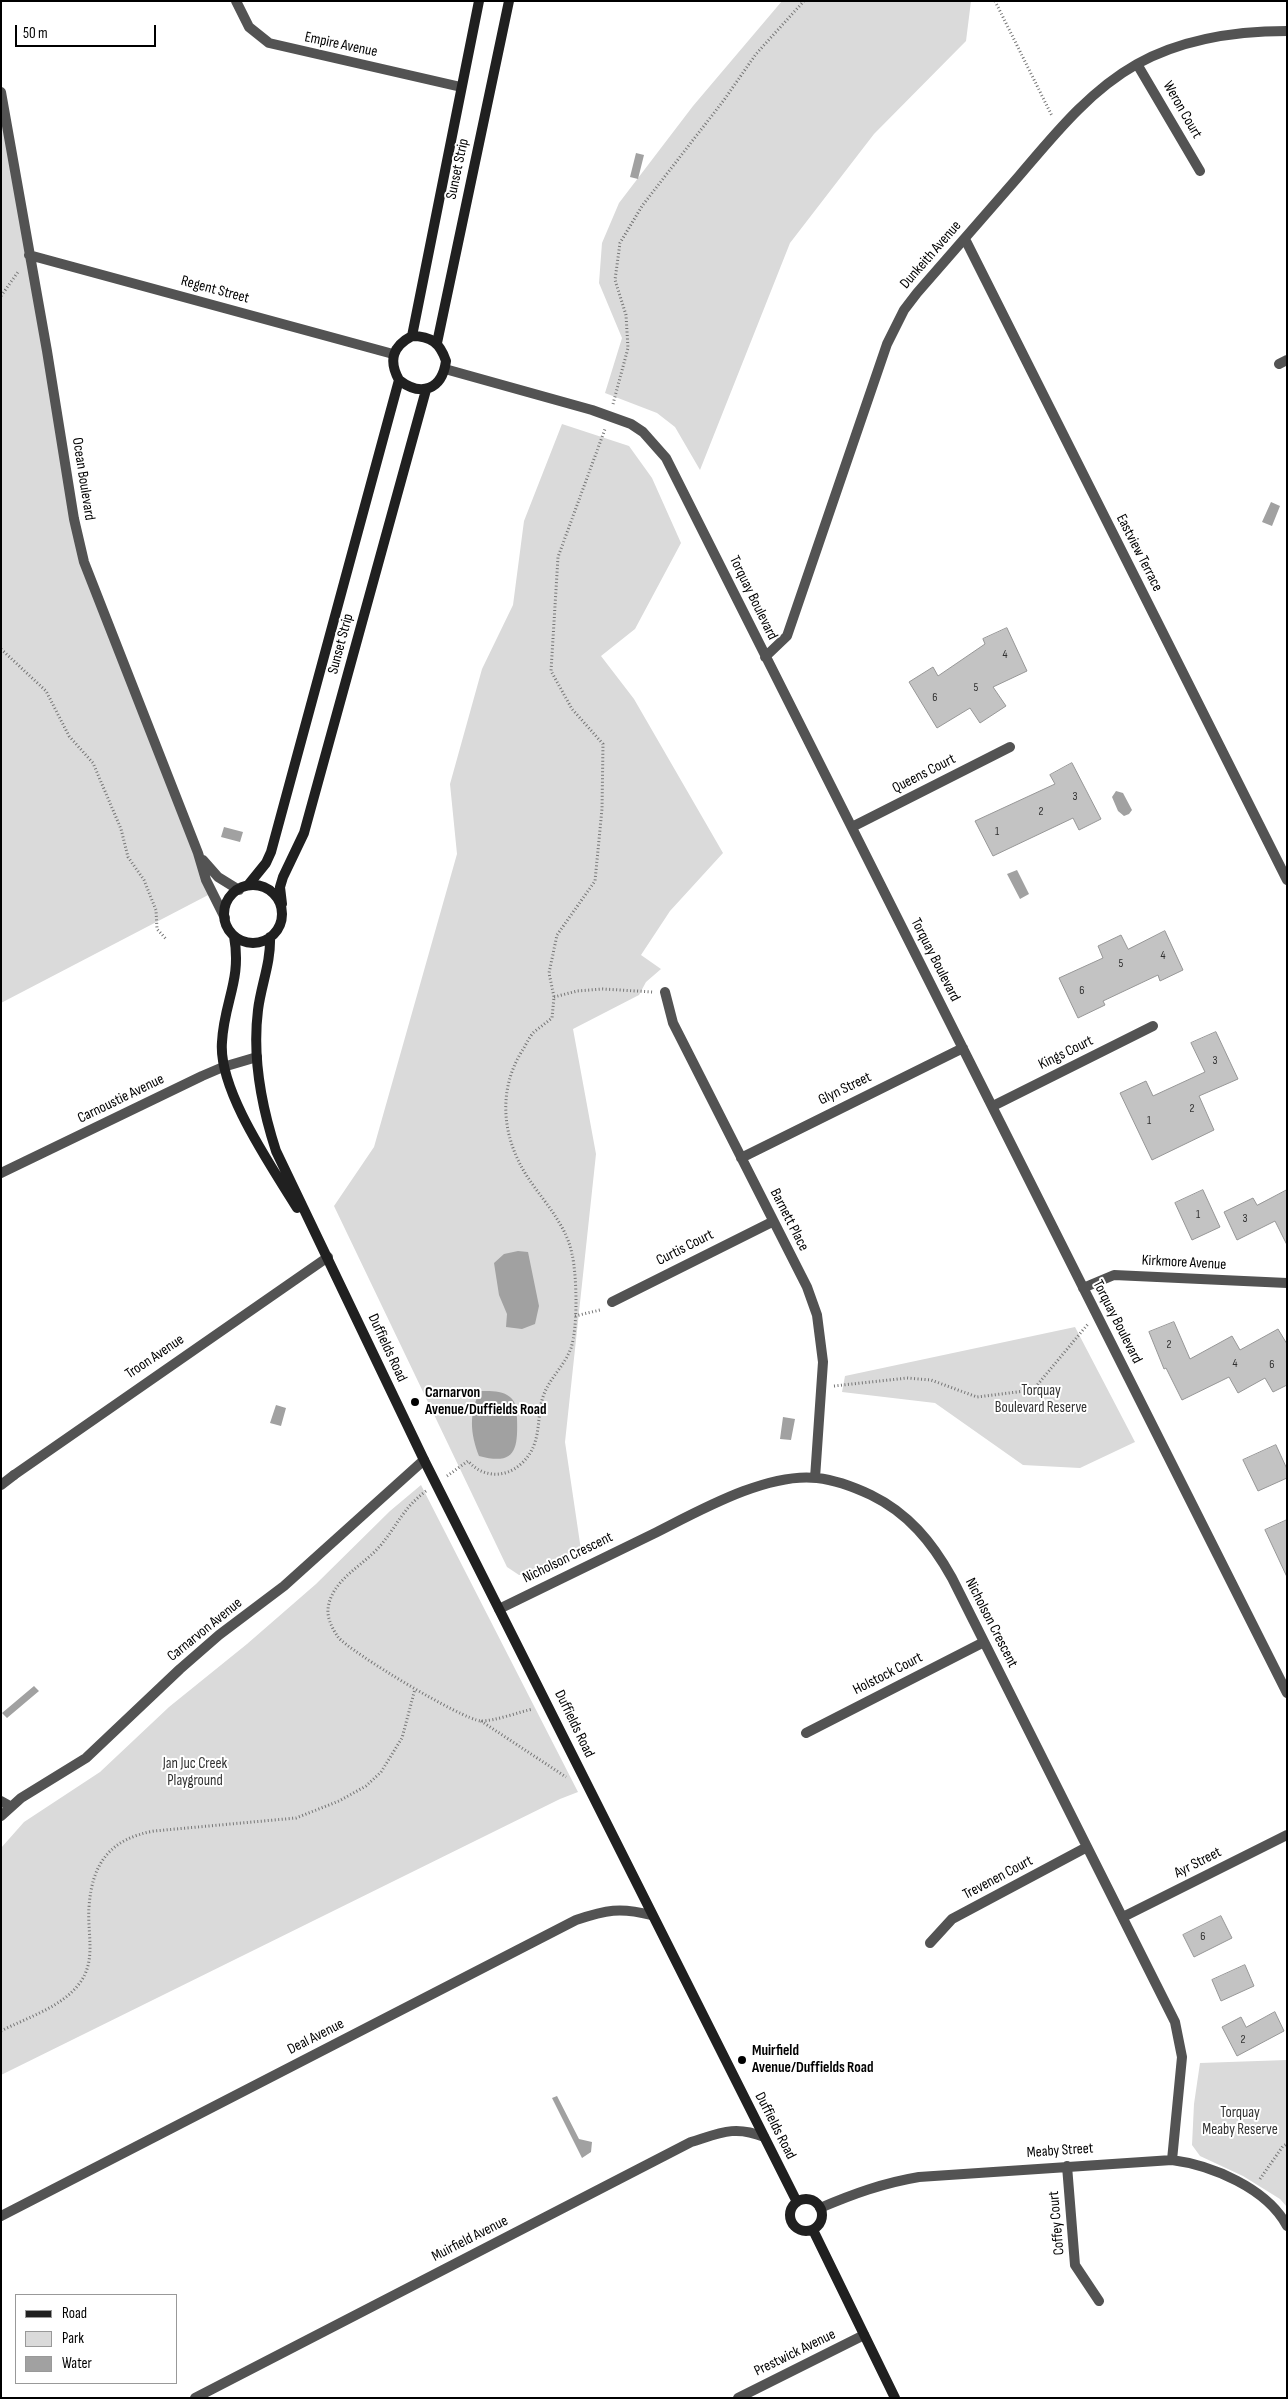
<!DOCTYPE html>
<style>
body{margin:0}
#map{position:relative;width:1288px;height:2399px;overflow:hidden;background:#fff;font-family:"Sofia Sans Condensed",sans-serif}
canvas{display:block}
.frame{position:absolute;inset:0;border:2px solid #000;pointer-events:none}
.legend{position:absolute;left:15px;top:2294px;width:162px;height:90px;box-sizing:border-box;background:#fff;border:1px solid #999;margin:0;padding:6px 9px;list-style:none;font-size:15px;color:#000}
.legend li{display:flex;align-items:center;gap:10px;height:25px}
.legend b{width:25px;border:1px solid #999}
.scale{position:absolute;left:15px;top:25px;width:141px;height:22px;box-sizing:border-box;border:2px solid #000;border-top:0;padding-left:6px;font-size:15px;line-height:18px;white-space:nowrap;color:#000;-webkit-text-stroke:4px #fff;paint-order:stroke}
</style>
<div id="map">
<canvas width="1288" height="2399"></canvas>
<div class="frame"></div>
<ul class="legend">
<li><b style="height:6px;background:#202020"></b>Road</li>
<li><b style="height:14px;background:#dadada"></b>Park</li>
<li><b style="height:14px;background:#a1a1a1"></b>Water</li>
</ul>
<div class="scale">50 m</div>
</div>
<script>
const context = document.querySelector('canvas').getContext('2d');
context.lineJoin = 'round';
function fill(path, color) { context.fillStyle = color; context.fill(path, 'evenodd'); }
function strokePath(path, color, width, dash) { context.strokeStyle = color; context.lineWidth = width; context.lineCap = dash ? 'butt' : 'round'; context.setLineDash(dash || []); context.stroke(path); }
function drawText(font, color, halo, rows, align = 'center') {
  context.font = font + ' "Sofia Sans Condensed",sans-serif'; context.lineWidth = 4; context.setLineDash([]); context.textBaseline = 'middle'; context.strokeStyle = halo; context.fillStyle = color; for (const [text, x, y, turn = 0] of rows) {
    context.save(); context.translate(x, y); context.rotate((+turn || 0) * Math.PI / 180); context.textAlign = isNaN(turn) ? turn : align; if (halo) context.strokeText(text, 0, 0); context.fillText(text, 0, 0); context.restore();
  }
}
fill(new Path2D(`
 M 782,1 L 971,1 L 966,41 L 874,134 L 790,243 L 700,470 L 675,427 L 657,413 L 605,393 L 622,338 L 599,283 L 602,243 L 619,203 L 693,106 Z
 M 1,92 L 84,562 L 212,893 L 1,1003 Z
 M 562,424 L 629,446 L 652,478 L 681,543 L 635,629 L 601,656 L 634,699 L 723,853 L 670,911 L 641,955 L 661,969 L 646,982 L 639,995 L 573,1029 L 596,1154 L 565,1442 L 581,1550 L 532,1574 L 519,1575 L 507,1567 L 334,1206 L 374,1147 L 457,854 L 450,784 L 482,669 L 513,605 L 524,521 Z
 M 1075,1327 L 1135,1442 L 1080,1468 L 1023,1465 L 935,1403 L 842,1392 L 845,1376 Z
 M 421,1485 L 578,1792 L 560,1799 L 1,2075 L 1,1848 L 24,1822 L 100,1772 L 169,1707 L 247,1644 L 316,1584 L 390,1511 Z
 M 1287,2060 L 1287,2207 L 1280,2199 L 1243,2176 L 1200,2156 L 1192,2145 L 1194,2104 L 1200,2063 Z`), '#dadada');
fill(new Path2D(`
 M 636,153 L 644,155 L 638,179 L 630,177 Z
 M 1271,502 L 1280,506 L 1272,526 L 1262,522 Z
 M 1116,791 L 1123,793 L 1132,810 L 1129,814 L 1124,816 L 1118,811 L 1112,797 Z
 M 224,827 L 243,832 L 240,842 L 221,837 Z
 M 1017,870 L 1029,894 L 1020,899 L 1007,874 Z
 M 518,1251 L 528,1252 L 539,1306 L 535,1324 L 522,1329 L 506,1327 L 507,1314 L 499,1295 L 494,1263 L 504,1254 Z
 M 480,1391 C 489,1391 502,1390 510,1397 C 517,1403 516,1410 517,1418 C 518,1449 516,1466 479,1456 C 470,1433 469,1413 480,1391 Z
 M 276,1405 L 286,1408 L 281,1426 L 270,1423 Z
 M 783,1417 L 795,1419 L 791,1440 L 780,1439 Z
 M 34,1686 L 39,1691 L 7,1718 L 2,1713 Z
 M 557,2096 L 579,2139 L 592,2142 L 591,2152 L 582,2158 L 552,2098 Z`), '#a1a1a1');
const building = new Path2D(`
 M 1007,628 L 1027,671 L 993,687 L 1006,706 L 980,723 L 970,708 L 937,728 L 909,682 L 933,667 L 938,676 L 985,644 L 983,639 Z
 M 1072,763 L 1101,819 L 1079,830 L 1073,818 L 993,856 L 975,821 L 1055,784 L 1050,775 Z
 M 1165,931 L 1183,970 L 1160,981 L 1158,975 L 1103,1001 L 1105,1005 L 1078,1018 L 1059,978 L 1103,958 L 1098,946 L 1121,935 L 1128,949 Z
 M 1216,1032 L 1238,1079 L 1199,1096 L 1214,1130 L 1152,1160 L 1120,1093 L 1146,1081 L 1153,1096 L 1205,1072 L 1191,1043 Z
 M 1203,1190 L 1220,1227 L 1192,1240 L 1175,1203 Z
 M 1287,1190 L 1287,1245 L 1275,1221 L 1237,1240 L 1224,1212 L 1253,1198 L 1257,1205 Z
 M 1174,1322 L 1190,1359 L 1232,1336 L 1240,1350 L 1278,1329 L 1287,1344 L 1287,1385 L 1273,1392 L 1265,1378 L 1238,1393 L 1229,1377 L 1182,1400 L 1166,1368 L 1164,1369 L 1149,1332 Z
 M 1276,1445 L 1287,1469 L 1287,1478 L 1258,1491 L 1243,1460 Z
 M 1287,1520 L 1287,1577 L 1265,1530 Z
 M 1221,1916 L 1232,1938 L 1194,1957 L 1183,1935 Z
 M 1245,1965 L 1254,1986 L 1221,2001 L 1212,1980 Z
 M 1275,2012 L 1284,2031 L 1237,2056 L 1222,2027 L 1241,2017 L 1246,2027 Z`);
fill(building, '#c3c3c3');
strokePath(building, '#979797', 1);
strokePath(new Path2D(`
 M 995,1 L 1052,116
 M 1,296 L 18,272
 M 613,404 L 628,348 L 626,315 L 615,280 L 620,243 L 642,206 L 724,100 L 756,54 L 804,1
 M 1,649 L 46,691 L 69,736 L 93,763 L 121,829 L 128,857 L 144,880 L 156,910 L 157,929 L 167,940
 M 554,997 L 577,991 L 603,989 L 653,992
 M 575,1316 L 600,1310
 M 834,1386 L 907,1378 L 931,1380 L 977,1397 L 1033,1390 L 1088,1324
 M 447,1476 L 468,1461 C 482,1477 504,1479 521,1464 C 544,1443 535,1417 544,1394 C 550,1378 565,1365 571,1348 C 578,1327 577,1276 572,1254 C 566,1223 541,1199 525,1173 C 502,1135 498,1090 522,1051 C 526,1045 529,1037 534,1032 C 540,1027 546,1023 552,1018 L 554,997 L 549,973 L 557,935 L 595,881 L 602,809 L 603,744 L 572,709 L 551,671 L 558,557 L 605,429
 M 426,1491 C 402,1509 398,1525 380,1546 C 363,1566 331,1580 328,1609 C 327,1618 333,1630 338,1637 C 350,1652 463,1720 481,1721 C 495,1721 519,1712 533,1709
 M 481,1721 L 566,1777
 M 1,2031 C 26,2018 62,2007 79,1984 C 97,1961 87,1934 89,1907 C 92,1863 110,1839 154,1831 L 296,1818 L 339,1801 L 366,1786 L 381,1772 L 402,1738 L 415,1689
 M 1260,2179 L 1283,2146 L 1287,2144`), '#757575', 3, [1, 2.5]);
strokePath(new Path2D(`
 M 1,1485 L 14,1475`), '#535353', 10);
strokePath(new Path2D(`
 M 236,1 L 249,27 L 269,43 L 461,87
 M 1137,64 L 1200,171
 M 1,92 L 47,351 L 74,519 L 84,562 L 198,853 L 206,880 L 225,918
 M 965,239 L 1287,880
 M 29,255 L 393,354
 M 1279,364 L 1287,360
 M 445,369 L 592,410 L 631,424 L 643,432 L 666,458 L 1287,1693
 M 765,657 L 787,636 L 887,344 L 904,310 L 917,293 C 951,254 985,215 1019,176 C 1054,135 1089,91 1137,64 C 1182,39 1235,31 1287,31
 M 852,827 L 1010,747
 M 203,860 L 218,877 L 239,890
 M 665,992 L 673,1023 L 807,1287 L 817,1315 L 823,1362 L 815,1478
 M 993,1106 L 1153,1026
 M 741,1158 L 963,1048
 M 1,1173 L 202,1076 L 223,1067 L 257,1057
 M 1083,1288 L 1114,1275 L 1287,1283
 M 612,1302 L 772,1222
 M 14,1475 L 328,1257
 M 499,1609 C 550,1584 601,1559 653,1534 C 697,1512 766,1472 817,1478 C 836,1480 854,1487 871,1495 C 908,1513 932,1542 952,1578 L 1175,2022 L 1182,2057 L 1172,2160
 M 806,1733 L 984,1642
 M 1,1801 L 10,1806
 M 1,1816 L 21,1798 L 86,1758 L 180,1669 L 219,1635 L 284,1586 L 424,1460
 M 1123,1917 L 1287,1835
 M 930,1943 L 952,1919 L 1087,1847
 M 1067,2166 L 1075,2265 L 1099,2301
 M 820,2208 C 853,2194 883,2183 919,2177 L 1172,2160 C 1211,2165 1267,2188 1287,2226
 M 1,2216 L 576,1920 C 606,1910 620,1907 651,1915
 M 195,2398 L 691,2142 C 720,2133 735,2125 764,2137
 M 738,2398 L 864,2335`), '#535353', 10);
strokePath(new Path2D(`
 M 412,336 L 479,1
 M 437,343 L 509,1
 M 249,884 L 266,863 L 271,852 L 399,380 C 388,360 393,346 412,336 C 431,336 440,343 446,361 C 442,390 421,397 399,380
 M224 914a29 29 0 1 1 58 0a29 29 0 1 1-58 0Z
 M 282,904 L 280,887 L 283,877 L 304,833 L 426,390
 M 234,936 C 242,981 224,1001 222,1042 C 218,1090 272,1167 297,1208
 M 270,937 C 271,963 261,985 258,1010 C 252,1058 261,1105 276,1151 L 424,1460 L 797,2202
 M790 2215a16 16 0 1 1 32 0a16 16 0 1 1-32 0Z
 M 813,2230 L 895,2398`), '#202020', 10);
for (const [x, y, r, color] of [
 [415,1402,5,"#000"],
 [742,2060,5,"#000"]
]) { const dot = new Path2D(); dot.arc(x, y, r, 0, 2 * Math.PI); context.fillStyle = color; context.fill(dot); strokePath(dot, '#fff', 2); }
drawText('12px', '#313131', null, [
 ["4",1005,655],
 ["5",976,688],
 ["6",935,698],
 ["3",1075,797],
 ["2",1041,812],
 ["1",997,832],
 ["4",1163,956],
 ["5",1121,964],
 ["6",1082,991],
 ["3",1215,1061],
 ["2",1192,1109],
 ["1",1149,1121],
 ["1",1198,1215],
 ["3",1245,1219],
 ["2",1169,1345],
 ["4",1235,1364],
 ["6",1272,1365],
 ["6",1203,1937],
 ["2",1243,2040]
]);
drawText('15px', '#000', '#fff', [
 ["Empire Avenue",341,45,12],
 ["Weron Court",1182,110,60],
 ["Sunset Strip",458,169,-78],
 ["Dunkeith Avenue",931,255,-49],
 ["Regent Street",215,290,15],
 ["Ocean Boulevard",83,479,81],
 ["Eastview Terrace",1139,553,63],
 ["Torquay Boulevard",753,598,64],
 ["Sunset Strip",341,644,-75],
 ["Queens Court",924,774,-27],
 ["Torquay Boulevard",935,960,63],
 ["Kings Court",1066,1053,-26],
 ["Glyn Street",845,1089,-26],
 ["Carnoustie Avenue",121,1099,-26],
 ["Barnett Place",789,1220,63],
 ["Curtis Court",685,1248,-27],
 ["Kirkmore Avenue",1184,1263,3],
 ["Torquay Boulevard",1117,1322,63],
 ["Duffields Road",387,1348,65],
 ["Troon Avenue",155,1357,-34],
 ["Nicholson Crescent",568,1558,-26],
 ["Nicholson Crescent",991,1623,63],
 ["Carnarvon Avenue",205,1630,-39],
 ["Holstock Court",888,1674,-27],
 ["Duffields Road",574,1724,64],
 ["Ayr Street",1198,1863,-27],
 ["Trevenen Court",998,1878,-28],
 ["Deal Avenue",316,2037,-27],
 ["Duffields Road",775,2126,63],
 ["Meaby Street",1060,2151,-4],
 ["Coffey Court",1057,2223,-95],
 ["Muirfield Avenue",470,2239,-27],
 ["Prestwick Avenue",795,2353,-26]
]);
drawText('15px', '#313131', '#fff', [
 ["Torquay",1041,1391],
 ["Boulevard Reserve",1041,1408],
 ["Jan Juc Creek",195,1764],
 ["Playground",195,1781],
 ["Torquay",1240,2113],
 ["Meaby Reserve",1240,2130]
]);
drawText('bold 15px', '#000', '#fff', [
 ["Carnarvon",425,1393],
 ["Avenue/Duffields Road",425,1410],
 ["Muirfield",752,2051],
 ["Avenue/Duffields Road",752,2068]
], 'left');
</script>
